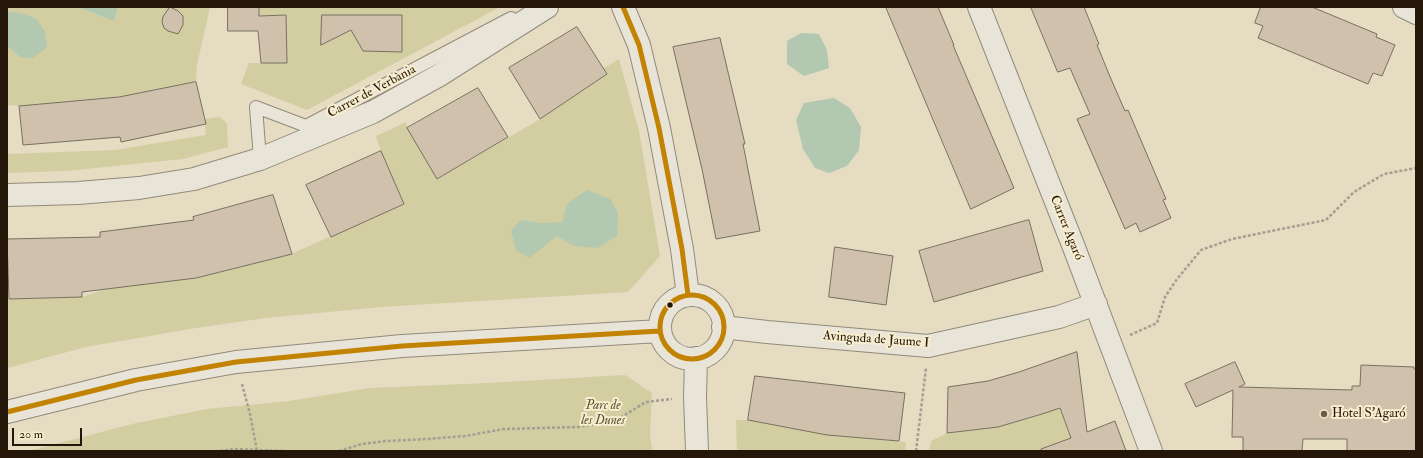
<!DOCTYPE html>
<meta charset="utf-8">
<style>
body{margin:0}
#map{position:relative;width:1423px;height:458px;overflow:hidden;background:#e5dcc2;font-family:"IM FELL Double Pica",serif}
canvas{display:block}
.frame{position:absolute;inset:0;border:8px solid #24170a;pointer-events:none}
.scale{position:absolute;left:12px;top:428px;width:70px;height:18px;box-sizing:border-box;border:2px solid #24170a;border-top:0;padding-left:5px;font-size:12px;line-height:14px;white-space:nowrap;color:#24170a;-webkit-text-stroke:3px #f8edce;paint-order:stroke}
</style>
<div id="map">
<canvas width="1423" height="458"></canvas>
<div class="frame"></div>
<div class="scale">20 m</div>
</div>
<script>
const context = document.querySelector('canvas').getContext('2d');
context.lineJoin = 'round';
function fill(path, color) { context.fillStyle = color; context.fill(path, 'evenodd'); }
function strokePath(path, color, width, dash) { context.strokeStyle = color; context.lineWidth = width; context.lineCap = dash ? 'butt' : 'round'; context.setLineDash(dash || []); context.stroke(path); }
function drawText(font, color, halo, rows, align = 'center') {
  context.font = font + ' "IM FELL Double Pica",serif'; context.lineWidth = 4; context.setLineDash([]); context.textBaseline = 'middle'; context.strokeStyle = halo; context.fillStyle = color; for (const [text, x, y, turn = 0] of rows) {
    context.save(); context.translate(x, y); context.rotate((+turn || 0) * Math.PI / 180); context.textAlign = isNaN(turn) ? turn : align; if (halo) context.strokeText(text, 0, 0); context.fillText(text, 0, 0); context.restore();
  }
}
fill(new Path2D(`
 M 7,7 L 210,7 L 197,65 L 196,82 L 112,99 L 19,106 L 7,105 Z
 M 259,7 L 500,7 L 307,110 L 241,84 L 249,63 L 287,63 L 286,15 L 259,16 Z
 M 619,59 L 639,131 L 660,256 L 628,292 L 381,307 L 266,318 L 196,328 L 86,347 L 7,368 L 7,299 L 82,297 L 105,289 L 209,275 L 291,254 L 404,204 L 381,151 L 376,136 L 390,130 L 405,122 L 438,179 L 540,119 L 607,74 L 604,68 Z
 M 220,117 L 227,123 L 228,147 L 183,159 L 66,171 L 7,173 L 7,154 L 115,150 L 206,135 L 204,119 Z
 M 625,375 L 652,393 L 650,434 L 652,451 L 29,451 L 132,424 L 207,409 L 289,401 L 370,388 L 488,383 Z
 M 1059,408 L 1076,451 L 929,451 L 931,441 L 947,433 L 998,427 L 1042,414 Z
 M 736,420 L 748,420 L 827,435 L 899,441 L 906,443 L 905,451 L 737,451 Z`), '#d2cea2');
fill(new Path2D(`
 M 78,7 L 118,7 L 114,21 Z
 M 7,12 L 20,13 L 37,19 L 45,32 L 47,47 L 33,58 L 20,57 L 7,46 Z
 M 801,33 L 819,34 L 827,50 L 829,68 L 804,76 L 787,64 L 787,41 Z
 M 834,98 L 850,108 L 861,127 L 859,150 L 847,166 L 829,173 L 815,168 L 803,149 L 796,120 L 804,103 Z
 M 587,190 L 610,199 L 618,213 L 617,236 L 597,248 L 574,246 L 557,236 L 529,258 L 516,250 L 511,230 L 521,220 L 541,223 L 562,222 L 567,204 Z`), '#b2c8b0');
const building = new Path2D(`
 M 170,7 L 178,11 L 183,16 L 183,25 L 178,34 L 168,31 L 164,28 L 162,22 L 163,17 Z
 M 228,7 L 259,7 L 259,16 L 286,15 L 287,63 L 261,63 L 258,31 L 228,31 Z
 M 886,7 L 938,7 L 954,45 L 953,45 L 1014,188 L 971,209 Z
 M 1031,7 L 1084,7 L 1099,44 L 1097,45 L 1111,79 L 1125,111 L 1128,110 L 1166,199 L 1163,200 L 1171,218 L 1140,232 L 1136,223 L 1125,229 L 1077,119 L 1090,114 L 1070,68 L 1058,72 Z
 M 1261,7 L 1312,7 L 1377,34 L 1376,37 L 1395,45 L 1382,76 L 1373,73 L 1368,84 L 1258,38 L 1263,26 L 1255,23 Z
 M 322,15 L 402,15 L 402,52 L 363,51 L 351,30 L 321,45 Z
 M 577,27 L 607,74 L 540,119 L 509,68 Z
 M 720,38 L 745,144 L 743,144 L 760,231 L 716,239 L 702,169 L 673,47 Z
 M 196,82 L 206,124 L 121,142 L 120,137 L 23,145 L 19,106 L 119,97 Z
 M 478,88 L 508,137 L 437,179 L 407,128 Z
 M 381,151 L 404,204 L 331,237 L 306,185 Z
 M 273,195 L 292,254 L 196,278 L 82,292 L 82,297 L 9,299 L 7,239 L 100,237 L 100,232 L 194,220 L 193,217 Z
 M 1029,220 L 1043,271 L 934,302 L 919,251 Z
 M 835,247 L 893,256 L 886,305 L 829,297 Z
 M 1077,352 L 1087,432 L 1115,421 L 1126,451 L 1041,451 L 1041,449 L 1071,438 L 1060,408 L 1042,414 L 998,427 L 947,433 L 948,387 L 988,381 L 1019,372 Z
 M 1235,362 L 1245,384 L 1239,387 L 1352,390 L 1352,386 L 1360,386 L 1361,365 L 1414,367 L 1414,369 L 1416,369 L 1416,451 L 1347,451 L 1347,439 L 1303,439 L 1302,451 L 1243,451 L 1243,437 L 1232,437 L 1233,390 L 1196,407 L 1185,384 Z
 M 755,376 L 905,393 L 899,441 L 827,435 L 748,420 Z`);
fill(building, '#d0c1ad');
strokePath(building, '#767061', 1);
const service = new Path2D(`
 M 260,159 L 256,107 L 306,126 L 511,18`);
const minor = new Path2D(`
 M 623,7 L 639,45 L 659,128 L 682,249 L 688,295
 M 979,7 L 1075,250 L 1151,451
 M 1404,7 L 1416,13
 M 7,195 L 78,193 L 139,188 L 194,179 L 260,159 L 373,112 L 438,76 L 547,7
 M660 327a32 32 0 1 1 64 0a32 32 0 1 1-64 0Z
 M 723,327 L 767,332 L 928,346 L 1059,317 L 1096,304
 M 696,358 L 695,397 L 697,451
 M 7,412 L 136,380 L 236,362 L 402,346 L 660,331`);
strokePath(service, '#918a7a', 14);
strokePath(minor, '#918a7a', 24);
strokePath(new Path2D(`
 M 1130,335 L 1157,323 L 1165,297 L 1177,279 L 1201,250 L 1232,239 L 1326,220 L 1354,192 L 1384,174 L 1416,168
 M 242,384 L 250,414 L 257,451
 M 220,451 L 234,449 L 285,451
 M 339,451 L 362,444 L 386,441 L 427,439 L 465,436 L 504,429 L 578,427 L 615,421 L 646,402 L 672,399
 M 916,451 L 926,368`), '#a49e93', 2.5, [3, 2]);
strokePath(service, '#e9e4d8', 12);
strokePath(minor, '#e9e4d8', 22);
strokePath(new Path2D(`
 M 623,7 L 639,45 L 659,128 L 682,249 L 688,295
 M660 327a32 32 0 1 1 64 0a32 32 0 1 1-64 0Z
 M 7,412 L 136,380 L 236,362 L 402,346 L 660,331`), '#c28202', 5);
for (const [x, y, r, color] of [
 [670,305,3.5,"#24170a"],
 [1324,414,4,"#685c4a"]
]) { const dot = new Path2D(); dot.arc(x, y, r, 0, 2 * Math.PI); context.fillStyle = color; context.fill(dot); strokePath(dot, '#f8edce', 1.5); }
drawText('13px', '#24170a', '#f8edce', [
 ["Carrer de Verbània",372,92,-28],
 ["Carrer Agaró",1066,228,68],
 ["Avinguda de Jaume I",876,340,4]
]);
drawText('italic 13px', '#5c5336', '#f8edce', [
 ["Parc de",603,406],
 ["les Dunes",603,421]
]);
drawText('13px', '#24170a', '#f8edce', [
 ["Hotel S'Agaró",1332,414]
], 'left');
</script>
